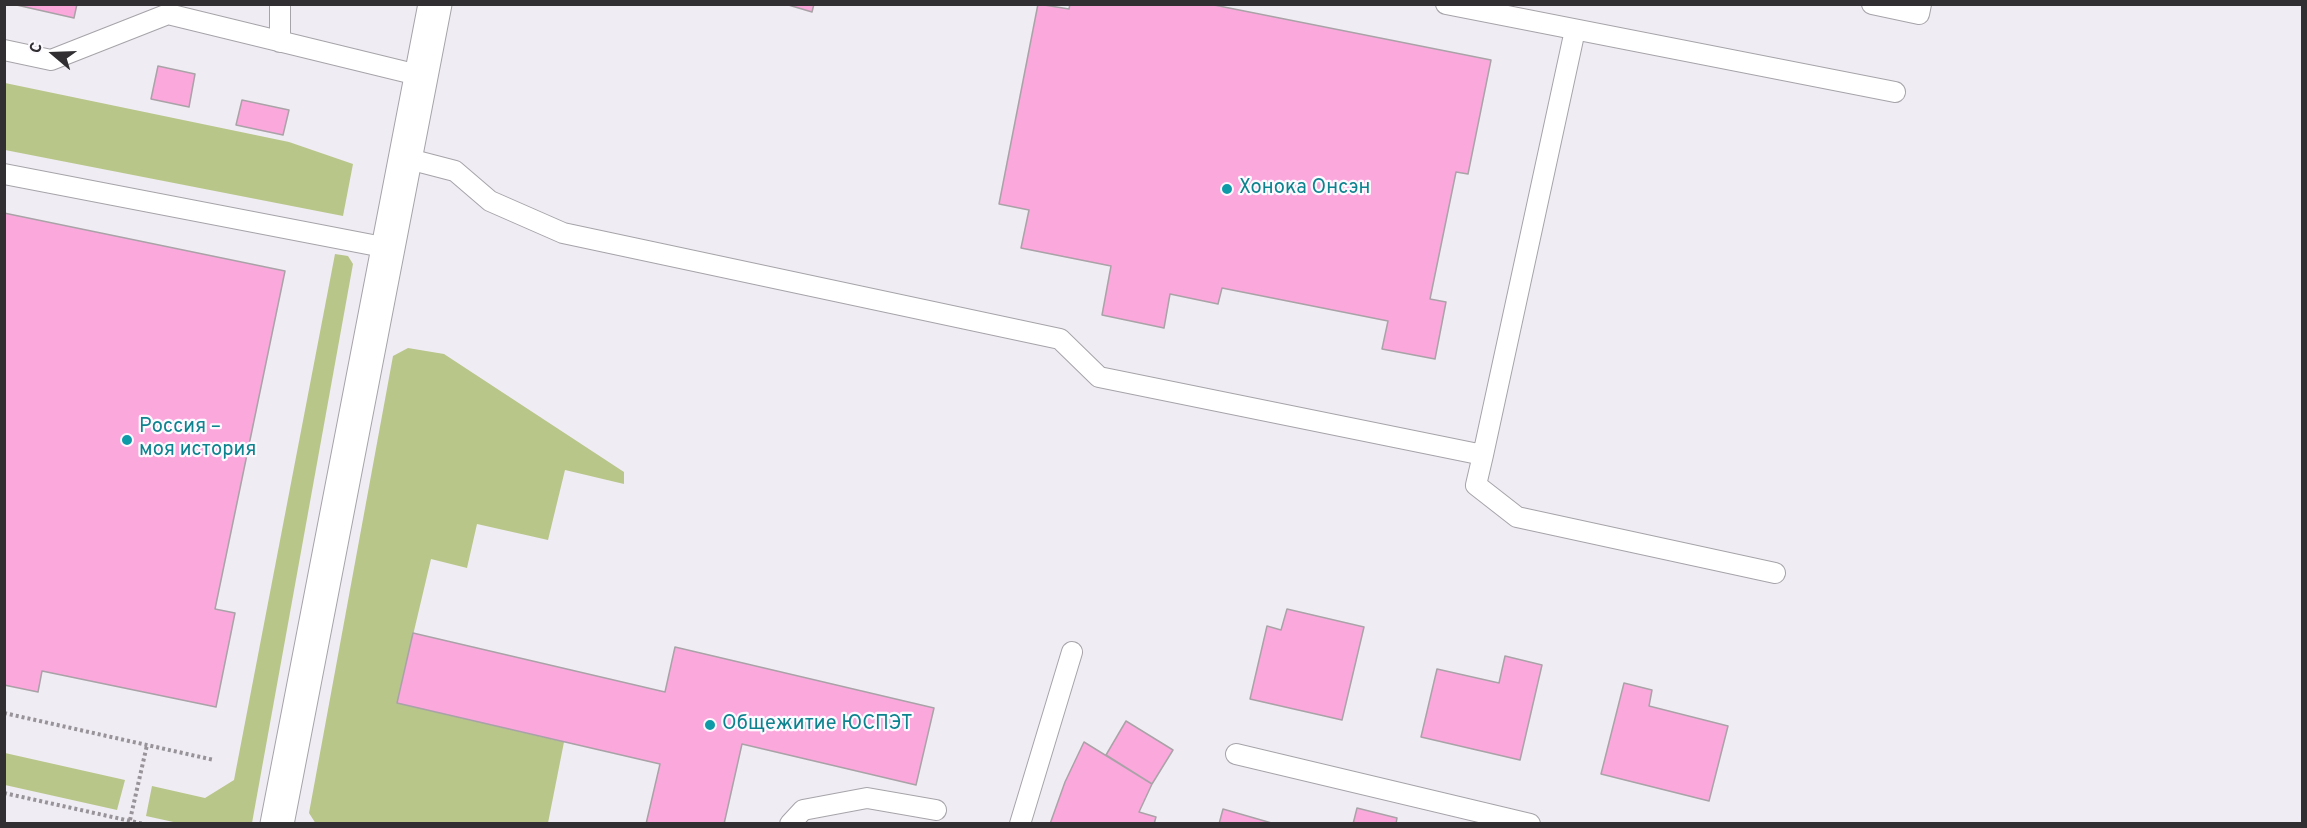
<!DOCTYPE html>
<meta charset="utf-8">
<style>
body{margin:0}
#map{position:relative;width:2307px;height:828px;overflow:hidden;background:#f0ecf3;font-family:Overpass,sans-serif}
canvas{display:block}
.frame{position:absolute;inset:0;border:6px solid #312f32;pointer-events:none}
.north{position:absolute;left:24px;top:24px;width:60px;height:60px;-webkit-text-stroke:4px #fdfaff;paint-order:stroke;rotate:289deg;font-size:16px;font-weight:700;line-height:24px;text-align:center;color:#312f32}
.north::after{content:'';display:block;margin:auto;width:21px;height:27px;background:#312f32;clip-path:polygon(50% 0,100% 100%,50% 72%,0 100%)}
</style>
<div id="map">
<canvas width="2307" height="828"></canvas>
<div class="frame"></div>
<div class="north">С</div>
</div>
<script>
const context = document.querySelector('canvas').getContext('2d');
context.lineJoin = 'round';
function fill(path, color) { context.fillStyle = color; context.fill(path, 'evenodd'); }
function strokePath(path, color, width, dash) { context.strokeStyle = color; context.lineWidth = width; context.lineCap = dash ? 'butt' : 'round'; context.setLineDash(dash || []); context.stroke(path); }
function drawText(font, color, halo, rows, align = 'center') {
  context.font = font + ' Overpass,sans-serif'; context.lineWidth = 4.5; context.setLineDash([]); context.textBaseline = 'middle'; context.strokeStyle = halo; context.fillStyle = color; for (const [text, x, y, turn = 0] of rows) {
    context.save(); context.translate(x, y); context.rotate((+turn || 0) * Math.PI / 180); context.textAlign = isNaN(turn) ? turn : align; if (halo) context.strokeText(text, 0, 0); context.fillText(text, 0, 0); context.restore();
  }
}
fill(new Path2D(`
 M 5,83 L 289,142 L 353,164 L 343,216 L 5,150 Z
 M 335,254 L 348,256 L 353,264 L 252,823 L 178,823 L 146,816 L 152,786 L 205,798 L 234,780 Z
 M 408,348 L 444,354 L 624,472 L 624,484 L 565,470 L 548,540 L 477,524 L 467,568 L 431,559 L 397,703 L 564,742 L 548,823 L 316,824 L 309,813 L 393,356 Z
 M 5,753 L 125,780 L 117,810 L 5,785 Z`), '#b8c68a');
const building = new Path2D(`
 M 12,4 L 77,4 L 74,18 Z
 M 785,4 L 814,4 L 812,12 Z
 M 1038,4 L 1069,9 L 1070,4 L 1209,4 L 1491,60 L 1468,174 L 1456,172 L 1430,299 L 1446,302 L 1435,359 L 1382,349 L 1388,321 L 1222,288 L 1218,304 L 1170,294 L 1164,328 L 1102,315 L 1111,266 L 1021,248 L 1029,210 L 999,204 Z
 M 158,66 L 195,74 L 189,107 L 151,99 Z
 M 242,100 L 289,110 L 283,135 L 236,125 Z
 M 4,213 L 285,271 L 215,609 L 235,613 L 216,707 L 42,671 L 38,692 L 4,685 Z
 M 1287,609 L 1364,627 L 1342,720 L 1250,699 L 1267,626 L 1281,630 Z
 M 413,633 L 665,692 L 675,647 L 934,708 L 916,785 L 742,744 L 724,824 L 646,824 L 660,764 L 397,703 Z
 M 1505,656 L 1542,665 L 1520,760 L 1421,737 L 1437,669 L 1499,683 Z
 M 1624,683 L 1652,690 L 1649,706 L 1728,726 L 1709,801 L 1601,774 Z
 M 1126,721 L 1173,750 L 1152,784 L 1106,755 Z
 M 1084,742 L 1152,784 L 1139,812 L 1156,817 L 1154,824 L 1050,824 L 1065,782 Z
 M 1357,808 L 1397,818 L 1396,824 L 1353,824 Z
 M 1223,809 L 1275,824 L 1219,824 Z`);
fill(building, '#fba8dd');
strokePath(building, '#a9a3a7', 1.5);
const lane = new Path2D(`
 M 280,4 L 280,42
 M 1446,4 L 1895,92
 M 1872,4 L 1919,14 L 1921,4
 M 4,50 L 51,60 L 168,14 L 422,76
 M 405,158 L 455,171 L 490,201 L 563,233 L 1060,339 L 1099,377 L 1483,455 L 1575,30
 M 4,174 L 388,248
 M 1483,455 L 1476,485 L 1517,517 L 1775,573
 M 1236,754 L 1530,824
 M 790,824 L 803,810 L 867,798 L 936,810
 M 1020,824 L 1072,652`);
const secondary = new Path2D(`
 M 277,824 L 435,4`);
strokePath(lane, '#a6a3a9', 22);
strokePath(secondary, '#a6a3a9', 35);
strokePath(new Path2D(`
 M 4,713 L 214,760
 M 4,793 L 144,824
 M 130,820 L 147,745`), '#979399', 4, [3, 3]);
strokePath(lane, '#fff', 20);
strokePath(secondary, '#fff', 33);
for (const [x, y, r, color] of [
 [1227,189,6,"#0f9aa8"],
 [127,440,6,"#0f9aa8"],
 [710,725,6,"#0f9aa8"]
]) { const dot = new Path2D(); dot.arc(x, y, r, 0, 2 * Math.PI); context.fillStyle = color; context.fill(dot); strokePath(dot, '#fdfaff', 2); }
drawText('20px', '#0d838f', '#fdfaff', [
 ["Хонока Онсэн",1239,189],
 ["Россия –",139,428],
 ["моя история",139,451],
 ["Общежитие ЮСПЭТ",722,725]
], 'left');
</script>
